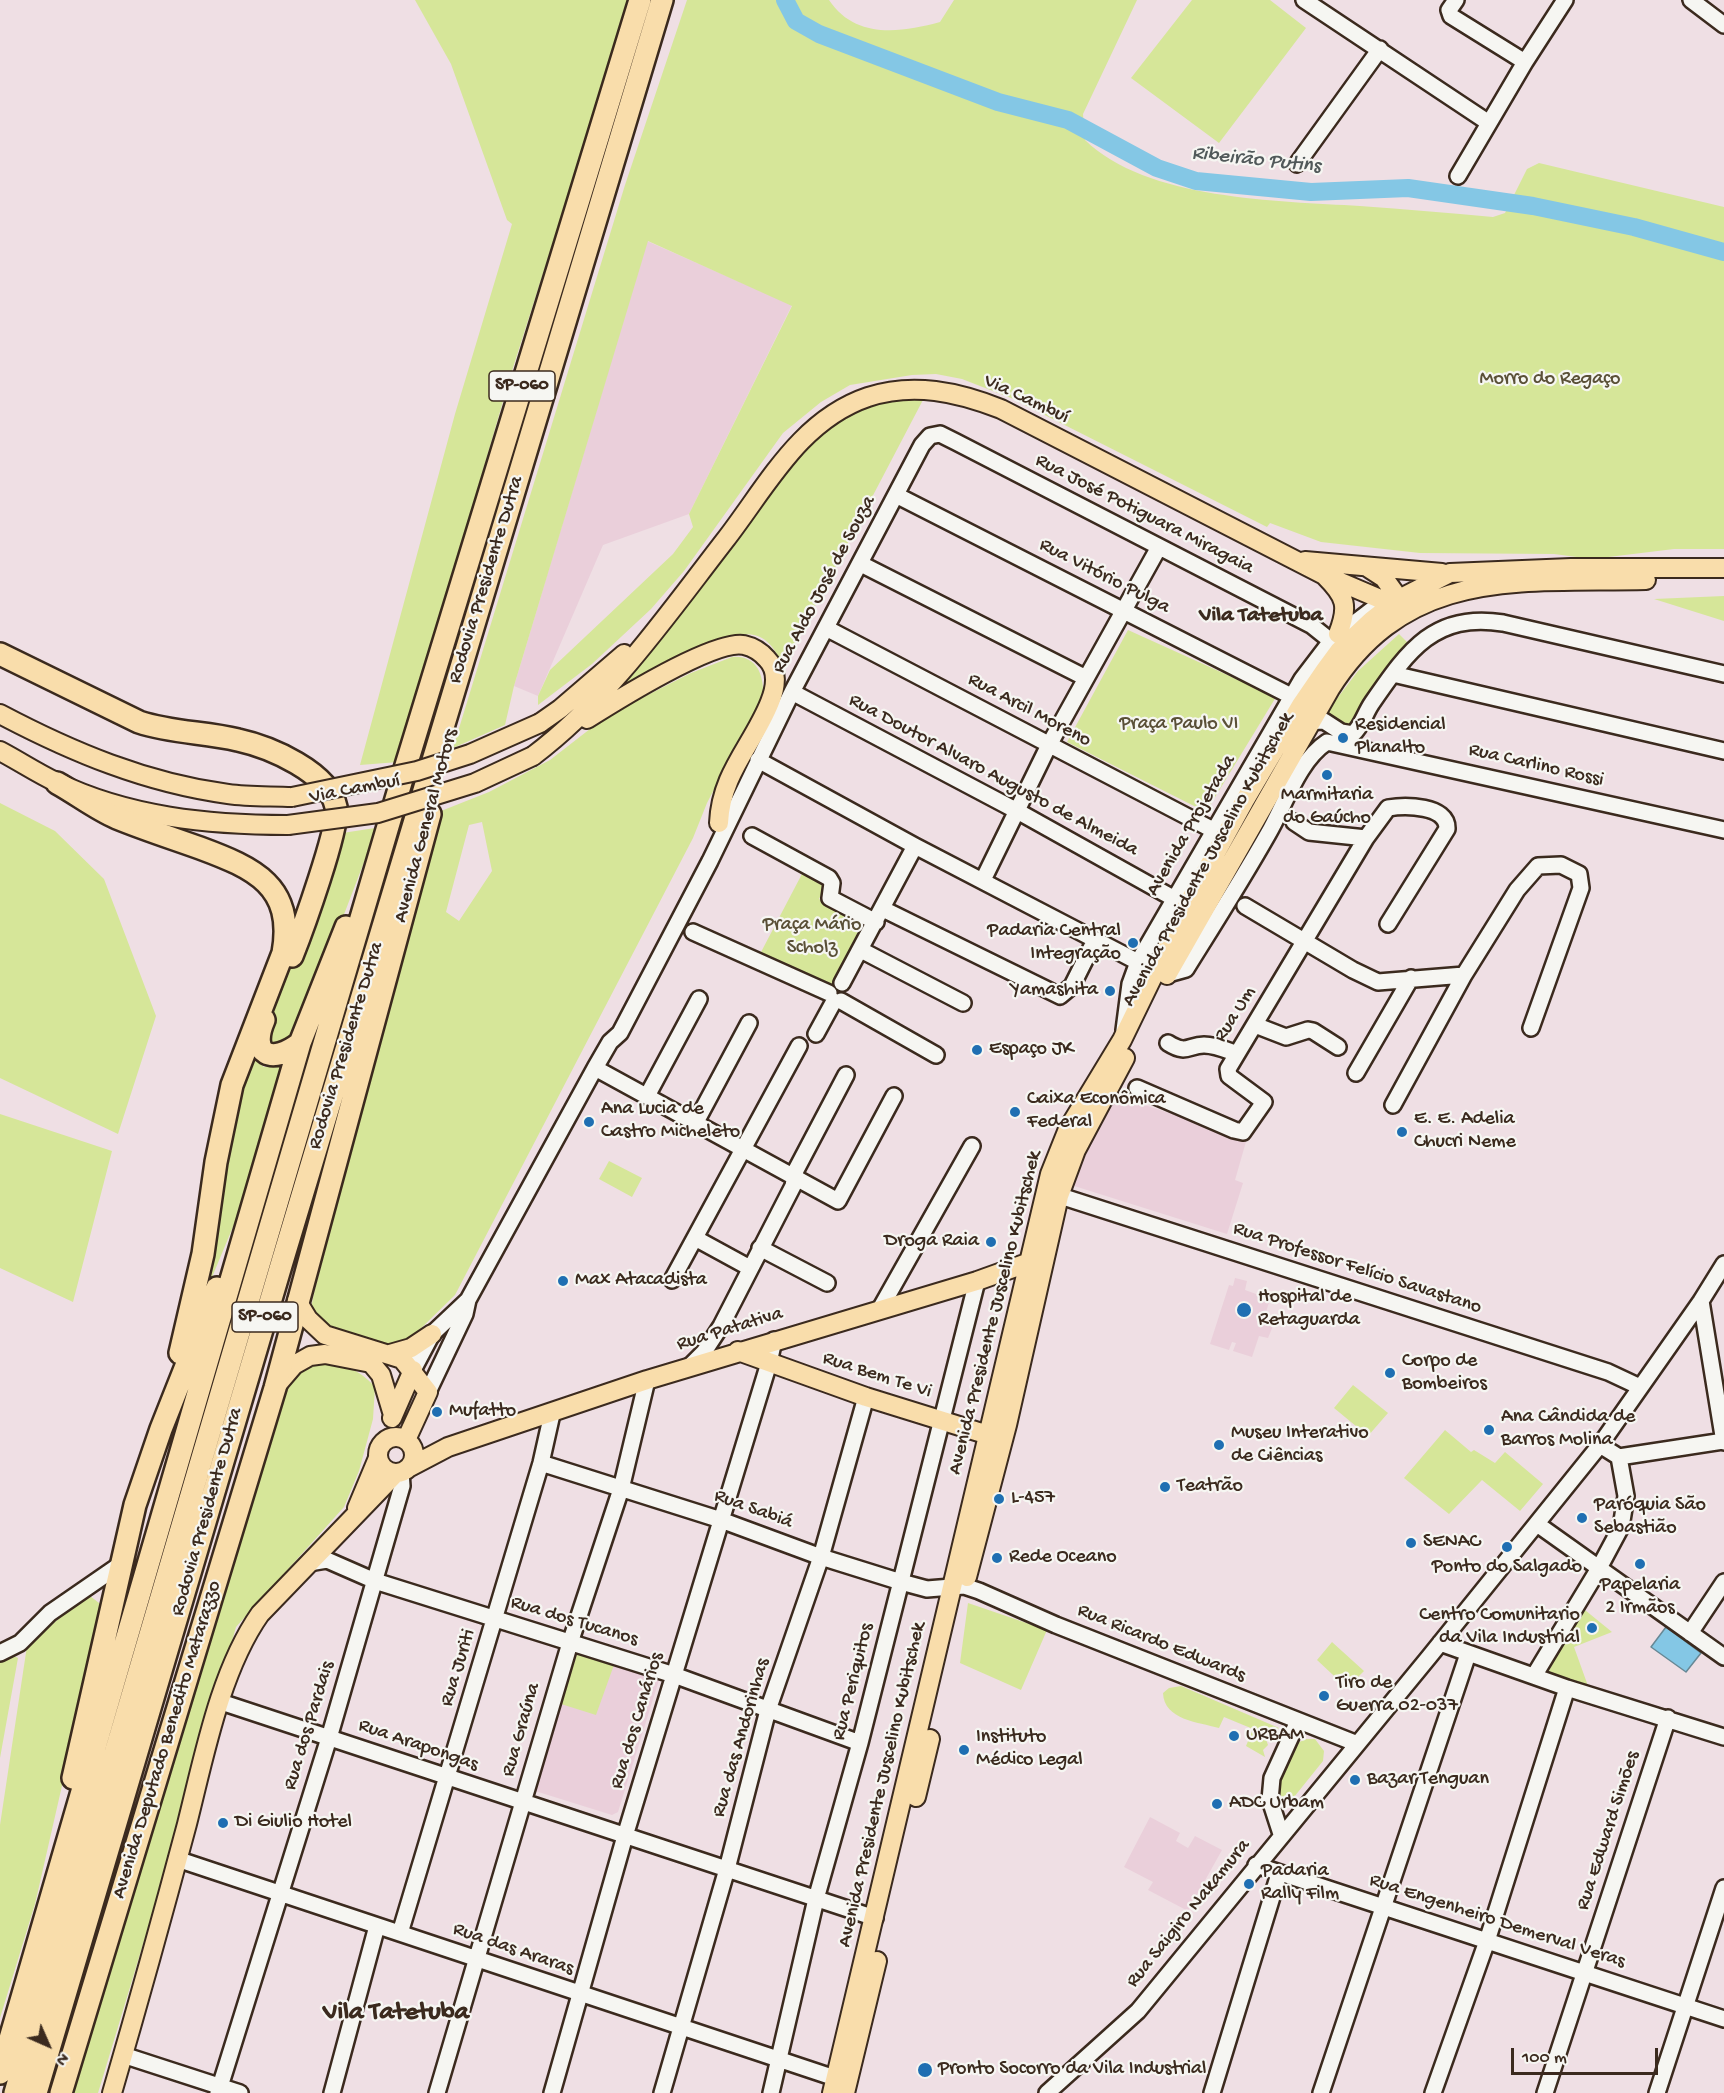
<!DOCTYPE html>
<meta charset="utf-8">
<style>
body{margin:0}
#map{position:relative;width:1724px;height:2093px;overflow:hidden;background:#efdfe4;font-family:"Gochi Hand",sans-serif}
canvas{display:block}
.north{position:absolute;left:18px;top:2015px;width:60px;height:60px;-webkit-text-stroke:4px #f6f6f2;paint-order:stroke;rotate:135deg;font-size:16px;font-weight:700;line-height:24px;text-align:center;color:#3b2a1e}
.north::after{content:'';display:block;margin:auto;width:21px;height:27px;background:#3b2a1e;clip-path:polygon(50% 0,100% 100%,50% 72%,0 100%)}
.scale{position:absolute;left:1511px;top:2048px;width:147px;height:27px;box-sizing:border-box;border:3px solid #3b2a1e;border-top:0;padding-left:8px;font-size:18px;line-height:21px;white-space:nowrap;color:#3b2a1e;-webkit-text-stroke:4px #f6f6f2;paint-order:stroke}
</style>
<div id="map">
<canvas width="1724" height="2093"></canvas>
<div class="north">N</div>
<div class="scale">100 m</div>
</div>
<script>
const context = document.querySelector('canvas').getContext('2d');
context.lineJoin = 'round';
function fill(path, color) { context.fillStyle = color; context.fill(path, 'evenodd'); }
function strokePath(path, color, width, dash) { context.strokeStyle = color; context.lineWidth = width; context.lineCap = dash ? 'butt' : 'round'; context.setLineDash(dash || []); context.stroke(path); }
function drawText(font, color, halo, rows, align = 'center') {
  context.font = font + ' "Gochi Hand",sans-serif'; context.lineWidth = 4.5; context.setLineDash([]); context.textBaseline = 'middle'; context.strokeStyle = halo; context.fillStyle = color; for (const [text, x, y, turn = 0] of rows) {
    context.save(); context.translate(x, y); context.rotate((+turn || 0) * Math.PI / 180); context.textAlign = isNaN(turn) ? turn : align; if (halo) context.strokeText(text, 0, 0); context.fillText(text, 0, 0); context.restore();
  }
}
fill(new Path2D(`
 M 647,241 L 792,305 L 689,514 L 603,545 L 538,696 L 514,686 Z
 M 1107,1093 L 1247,1138 L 1235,1180 L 1243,1183 L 1227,1234 L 1071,1185 Z
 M 1235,1278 L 1247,1281 L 1245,1290 L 1270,1299 L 1263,1322 L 1273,1326 L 1268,1338 L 1259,1336 L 1252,1357 L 1233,1351 L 1236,1343 L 1232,1342 L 1229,1350 L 1210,1344 L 1229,1285 L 1233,1286 Z
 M 575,1650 L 659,1680 L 618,1812 L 612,1815 L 532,1790 Z
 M 1150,1817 L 1180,1833 L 1176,1841 L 1188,1848 L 1195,1836 L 1222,1850 L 1188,1911 L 1148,1890 L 1153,1882 L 1124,1867 Z`), '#eacfda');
fill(new Path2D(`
 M 415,0 L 630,0 L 511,374 L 398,762 L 360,765 L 455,414 L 512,224 L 507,220 L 451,64 Z
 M 687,0 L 829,0 C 855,39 900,33 940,22 L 954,0 L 1137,0 L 1083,114 L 1085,140 C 1146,200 1279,201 1360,206 C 1405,209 1449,213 1493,217 L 1505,213 L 1527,169 L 1539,163 L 1724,207 L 1724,549 L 1674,549 L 1592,559 L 1554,554 L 1420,553 L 1321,542 L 1270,523 L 1267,527 L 1011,398 L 962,379 L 936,374 L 912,375 L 850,385 L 821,402 L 783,433 L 684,571 L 651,609 L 592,664 L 538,705 L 538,696 L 550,670 L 673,554 L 693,527 L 689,514 L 792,306 L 648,241 L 514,686 L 505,725 L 453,748 L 625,185 Z
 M 1192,0 L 1270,0 L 1306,28 L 1219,143 L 1131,78 Z
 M 894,397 L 924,398 L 782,669 C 780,655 769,638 754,635 C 725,628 642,677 614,691 L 808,438 L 867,403 Z
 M 1724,596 L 1724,621 L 1654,599 Z
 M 1128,630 L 1276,697 L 1206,812 L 1067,742 Z
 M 1399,634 L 1414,649 L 1357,730 L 1342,727 L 1326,713 L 1358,671 Z
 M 732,657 C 756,655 764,674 763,695 L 707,803 L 693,838 L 455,1295 L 408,1341 C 384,1353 347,1335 322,1328 L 311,1308 L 314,1293 L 441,811 L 489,792 L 550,760 L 608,715 L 691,673 ZM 482,822 L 492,871 L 459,921 L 446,912 L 469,825 Z
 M 0,803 L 55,831 L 104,879 L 156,1016 L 118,1134 L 0,1078 Z
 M 375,828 L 374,836 L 330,951 L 286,1054 L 260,1040 L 273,1001 L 291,967 L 336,834 Z
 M 803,872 L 827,884 L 819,899 L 866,924 L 830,988 L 760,954 Z
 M 252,1057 L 264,1067 L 285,1066 L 250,1186 L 195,1318 L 218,1156 Z
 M 0,1114 L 112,1151 L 73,1302 L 0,1268 Z
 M 609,1161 L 642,1178 L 632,1197 L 599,1179 Z
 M 310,1360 C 337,1364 356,1365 375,1387 L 373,1419 L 359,1471 L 344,1507 L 236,1627 L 199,1759 L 98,2093 L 72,2093 L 103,1983 L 287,1385 Z
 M 1353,1385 L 1388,1413 L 1368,1436 L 1334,1408 Z
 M 1445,1430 L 1471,1452 L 1474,1450 L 1495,1463 L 1505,1452 L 1543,1484 L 1520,1511 L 1482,1480 L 1449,1514 L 1404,1478 Z
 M 90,1596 L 103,1606 L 35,1904 L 0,2018 L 0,1825 L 27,1646 L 84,1597 Z
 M 968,1603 L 1047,1630 L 1021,1690 L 960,1663 Z
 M 1580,1606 L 1612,1632 L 1574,1647 L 1588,1686 L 1548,1673 Z
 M 1332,1642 L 1364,1671 L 1347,1688 L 1317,1660 Z
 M 579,1648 L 615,1662 L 596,1715 L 561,1704 Z
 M 10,1654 L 18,1658 L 0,1758 L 0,1658 Z
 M 1181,1686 L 1279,1728 L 1265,1736 L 1268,1745 L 1263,1750 L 1265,1757 L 1246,1746 L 1253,1729 L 1224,1717 L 1219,1728 C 1198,1722 1164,1720 1163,1693 L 1169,1688 Z
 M 1306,1739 L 1315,1739 L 1324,1751 L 1323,1761 L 1286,1807 L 1276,1784 L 1295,1744 Z`), '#d6e699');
const water = new Path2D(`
 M 1666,1627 L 1701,1653 L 1686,1672 L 1651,1647 Z`);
fill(water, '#84c7e5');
strokePath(water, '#678895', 1.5);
strokePath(new Path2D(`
 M 785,0 L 796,21 L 819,34 L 998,102 L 1068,120 L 1157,168 L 1196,181 L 1311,192 L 1408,188 L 1533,206 L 1634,227 L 1724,252`), '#84c7e5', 18);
const minor = new Path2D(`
 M 1304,0 L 1489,123
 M 1456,0 L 1449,10 L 1451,16 L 1525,62
 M 1691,0 L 1724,25
 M 1297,164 L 1380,49
 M 1458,176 L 1525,62 L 1565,0
 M 896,495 L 1293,697
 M 861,564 L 1086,678
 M 826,628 L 1213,830
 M 1393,674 L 1724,751
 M 792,692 L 1019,812 L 1173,898
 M 1303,722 L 1324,721 L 1341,732
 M 1339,744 L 1341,732 L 1353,734 C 1362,726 1365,713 1372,703 C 1408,651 1434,612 1503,623 L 1724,674
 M 758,760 L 915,846 L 1138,962 L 1168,974 L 1186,969 C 1214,924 1242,880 1268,834 C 1285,805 1298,761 1327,742 L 1724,830
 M 1294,822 L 1309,832 L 1366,838
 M 752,836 L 829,878 L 832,883 L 830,898 L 876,922
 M 983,880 L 1049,745 L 1159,547
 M 1245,906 L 1353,970 L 1378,982 L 1464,975
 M 883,909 L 1060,996 L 1072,986 L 1095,940
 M 693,932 L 829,993
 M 861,950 L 963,1003
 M 842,983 L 915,846
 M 841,1001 L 936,1055
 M 1255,1025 L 1286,1037 L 1308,1030 L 1313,1031 L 1338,1047
 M 1124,1030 L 1130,984 L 1138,962 L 1302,679 L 1331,641 L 1378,605
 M 816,1034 L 834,1001
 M 1168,1043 C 1187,1055 1188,1045 1204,1045 C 1216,1045 1226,1050 1237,1054
 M 595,1068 L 838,1201 L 894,1096
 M 1356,1073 L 1411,978
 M 1137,1088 L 1234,1130 L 1243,1132 L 1264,1102 L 1229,1076 L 1228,1069 L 1366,838 L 1388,808 C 1405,805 1448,805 1447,829 L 1388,924
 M 647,1096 L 699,999
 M 1393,1105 L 1464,975 L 1517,890 L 1538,866 L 1561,865 L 1579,874 L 1581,888 L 1531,1028
 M 696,1122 L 749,1023
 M 1048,1192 L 1608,1372 L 1640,1387
 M 695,1238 L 750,1268
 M 760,1248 L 827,1283
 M 672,1280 L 799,1046
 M 468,1300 L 595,1068 L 610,1042 L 620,1033 L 710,861 L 792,692 L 922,445 L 930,436 L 940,434 L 956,442 L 1311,625 L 1331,641
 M 1701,1301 L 1724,1442
 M 880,1309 L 972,1146
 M 690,1366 L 704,1352 L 721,1326 L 793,1186 L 796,1170 L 846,1075
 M 413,1370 L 432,1334 L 468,1300 L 465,1314 L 428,1392
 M 1600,1445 L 1619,1457 L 1724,1441
 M 541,1463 L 721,1520 L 821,1557 L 901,1582 L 927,1589 L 964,1586 L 979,1591 L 1056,1625 L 1355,1743
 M 1537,1524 L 1724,1657
 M 309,1563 L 327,1560 L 375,1581 L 674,1675 L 860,1743
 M 1690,1633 L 1724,1582
 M 1440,1643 L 1567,1688 L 1724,1737
 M 0,1653 L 20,1643 L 50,1613 L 121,1564
 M 1534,1676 L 1598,1570 L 1621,1527 L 1626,1496 L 1619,1457
 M 221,1702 L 875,1918
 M 1281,1834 L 1270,1800 L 1272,1778 L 1298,1721
 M 177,1859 L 835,2078
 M 1256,1865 L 1724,2019
 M 400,1933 L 541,1463 L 552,1414
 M 123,2055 L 240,2093
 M 218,2093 L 329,1738 L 402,1486 L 401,1472
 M 332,2093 L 377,1926
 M 437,2093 L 570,1643 L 621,1489 L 647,1380
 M 552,2093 L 625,1836 L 769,1363 L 774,1340
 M 662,2093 L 727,1869 L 768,1710 L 821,1557 L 866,1397
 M 771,2093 L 816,1899 L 860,1743 L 977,1281
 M 1047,2093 L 1138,2011 L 1429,1657 L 1600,1445 L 1701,1301 L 1724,1264
 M 1212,2093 L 1279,1874
 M 1321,2093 L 1468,1654
 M 1433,2093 L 1487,1941 L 1567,1688
 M 1545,2093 L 1668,1718
 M 1657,2093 L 1724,1888`);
const major = new Path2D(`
 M 1305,561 L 1442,573
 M 1367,567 L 1384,578 L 1399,599
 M 1325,576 C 1346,597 1349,606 1338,634
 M 0,714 C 72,752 146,783 228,794 C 248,797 270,796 292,797
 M 587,719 C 614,702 714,639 744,645 C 753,647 761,652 767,659 C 778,670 776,687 770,702 C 753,745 721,773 719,823
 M 540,723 L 560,709 L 624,654
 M 0,751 C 19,761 37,773 56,782 C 128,817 209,825 288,825
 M 533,756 C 610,698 667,615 726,539 C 767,486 800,420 868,397 C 913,382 958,392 1001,409 L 1324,575 L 1399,607
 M 1167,975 L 1330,689 C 1408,566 1518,583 1646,580
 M 297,1301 L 308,1319 L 325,1335 L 402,1359 L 428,1392 L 406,1440
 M 738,1351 L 866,1397 L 998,1438
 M 390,1354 L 411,1348 L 432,1334
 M 276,1386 L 294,1365 L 310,1356 L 325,1354 L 371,1363 L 381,1375 L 393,1415
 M 392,1418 L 413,1370
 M378 1455a18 18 0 1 1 36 0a18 18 0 1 1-36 0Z
 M 408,1468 L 448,1447 L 647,1380 L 977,1281 L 1027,1263
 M 357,1508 L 378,1458
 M 967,1577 L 1007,1425 L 1059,1196 L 1076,1150 L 1125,1058
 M 916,1797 L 930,1739
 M 112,2093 C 138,2004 163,1914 187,1824 C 204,1757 220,1671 260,1614 L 396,1473
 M 832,2093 L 1050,1174 L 1068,1129 L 1122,1040 L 1190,900 L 1245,800 L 1301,705 L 1325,670 L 1339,651 L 1372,620 L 1399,599 L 1450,573 L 1571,568 L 1724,568
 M 845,2093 L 877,1961`);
const highway = new Path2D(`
 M 0,654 L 139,722 C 172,733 205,732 238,740 C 270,747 329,772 336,807 C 340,826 302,931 292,956
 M 57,783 C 77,794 96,809 117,818 C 144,829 172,838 200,848 C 254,868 295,886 283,953 L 232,1085 L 216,1162 L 203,1254 L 180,1353
 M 264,1020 C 249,1055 272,1065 300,1043
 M 73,1778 L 135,1505 L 161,1429 L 217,1288
 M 0,2073 L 300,1043 L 346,927
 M 15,2093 L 404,772 L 640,0
 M 36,2093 L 282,1262 L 662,0
 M 61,2093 L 275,1388 L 430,814`);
strokePath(minor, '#3b2a1e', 20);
strokePath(major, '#3b2a1e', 22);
strokePath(highway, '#3b2a1e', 26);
strokePath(minor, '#f6f6f2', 15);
strokePath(major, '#f9ddab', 18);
strokePath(highway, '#f9ddab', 21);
const majorBridge = new Path2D(`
 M 292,797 L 417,771 L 470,754 L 540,723
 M 288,825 L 378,813 L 475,783 L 533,756`);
strokePath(majorBridge, '#3b2a1e', 22, []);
strokePath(majorBridge, '#f9ddab', 18);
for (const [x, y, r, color] of [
 [1343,738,6,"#1f6fb2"],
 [1327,775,6,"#1f6fb2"],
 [1133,943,6,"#1f6fb2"],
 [1110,991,6,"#1f6fb2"],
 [977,1050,6,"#1f6fb2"],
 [1015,1112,6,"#1f6fb2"],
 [589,1122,6,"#1f6fb2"],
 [1402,1132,6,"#1f6fb2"],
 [991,1242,6,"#1f6fb2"],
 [563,1281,6,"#1f6fb2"],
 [1244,1310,8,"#1f6fb2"],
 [1390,1373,6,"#1f6fb2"],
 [437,1412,6,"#1f6fb2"],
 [1489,1430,6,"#1f6fb2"],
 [1219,1445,6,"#1f6fb2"],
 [1165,1487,6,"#1f6fb2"],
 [999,1499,6,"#1f6fb2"],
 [1582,1518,6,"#1f6fb2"],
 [1411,1543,6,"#1f6fb2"],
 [1507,1547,6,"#1f6fb2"],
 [997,1558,6,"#1f6fb2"],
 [1640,1564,6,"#1f6fb2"],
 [1592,1628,6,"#1f6fb2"],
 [1324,1696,6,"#1f6fb2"],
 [1234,1736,6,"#1f6fb2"],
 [964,1750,6,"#1f6fb2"],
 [1355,1780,6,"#1f6fb2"],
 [1217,1804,6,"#1f6fb2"],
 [223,1823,6,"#1f6fb2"],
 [1249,1884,6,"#1f6fb2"],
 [925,2070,8,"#1f6fb2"]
]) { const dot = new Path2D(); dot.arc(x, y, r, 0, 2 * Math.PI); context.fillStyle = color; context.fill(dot); strokePath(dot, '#f6f6f2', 2); }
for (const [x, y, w] of [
 [522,386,66],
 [265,1317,66]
]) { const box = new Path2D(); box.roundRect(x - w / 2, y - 15, w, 30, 4.5); context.fillStyle = '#f6f6f2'; context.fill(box); strokePath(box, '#3b2a1e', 1.5); }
drawText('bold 18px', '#3b2a1e', null, [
 ["SP-060",522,386],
 ["SP-060",265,1317]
]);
drawText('20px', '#5a5037', '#f6f6f2', [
 ["Morro do Regaço",1550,380],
 ["Praça Paulo VI",1179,725],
 ["Praça Mário",812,926],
 ["Scholz",812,949]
]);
drawText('20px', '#3b2a1e', '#f6f6f2', [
 ["Via Cambuí",1026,400,25],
 ["Rua José Potiguara Miragaia",1144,515,27],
 ["Rua Vitório Pulga",1104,577,27],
 ["Rodovia Presidente Dutra",487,580,-73],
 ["Rua Aldo José de Souza",825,585,-62],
 ["Rua Arcil Moreno",1029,711,28],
 ["Rua Carlino Rossi",1536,766,13],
 ["Rua Doutor Alvaro Augusto de Almeida",993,776,28],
 ["Via Cambuí",355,790,-11],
 ["Avenida General Motors",427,826,-75],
 ["Avenida Projetada",1192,826,-60],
 ["Avenida Presidente Juscelino Kubitschek",1209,860,-61],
 ["Rua Um",1236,1015,-58],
 ["Rodovia Presidente Dutra",347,1046,-73],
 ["Rua Professor Felício Savastano",1357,1269,18],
 ["Avenida Presidente Juscelino Kubitschek",996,1313,-76],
 ["Rua Patativa",730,1330,-17],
 ["Rua Bem Te Vi",877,1376,18],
 ["Rua Sabiá",753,1510,20],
 ["Rodovia Presidente Dutra",208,1512,-74],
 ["Rua dos Tucanos",574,1622,17],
 ["Rua Ricardo Edwards",1161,1644,22],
 ["Rua Juriti",459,1668,-73],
 ["Rua Periquitos",854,1682,-76],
 ["Rua dos Canários",638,1721,-73],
 ["Rua dos Pardais",310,1726,-73],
 ["Rua Graúna",522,1730,-74],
 ["Rua das Andorinhas",742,1738,-74],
 ["Avenida Deputado Benedito Matarazzo",168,1740,-73],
 ["Rua Arapongas",418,1746,19],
 ["Avenida Presidente Juscelino Kubitschek",883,1785,-77],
 ["Rua Edward Simões",1609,1831,-72],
 ["Rua Saigiro Nakamura",1189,1914,-51],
 ["Rua Engenheiro Demerval Veras",1497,1922,18],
 ["Rua das Araras",513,1950,19]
]);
drawText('20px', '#3b2a1e', '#f6f6f2', [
 ["Residencial",1355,726],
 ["Planalto",1355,749],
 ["Marmitaria",1327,796,"center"],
 ["do Gaúcho",1327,819,"center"],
 ["Padaria Central",1121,932,"right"],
 ["Integração",1121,955,"right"],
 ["Yamashita",1098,991,"right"],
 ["Espaço JK",989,1050],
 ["Caixa Econômica",1027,1100],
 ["Federal",1027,1123],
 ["Ana Lucia de",601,1110],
 ["Castro Micheleto",601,1133],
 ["E. E. Adelia",1414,1120],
 ["Chucri Neme",1414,1143],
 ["Droga Raia",979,1242,"right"],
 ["Max Atacadista",575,1281],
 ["Hospital de",1258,1298],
 ["Retaguarda",1258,1321],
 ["Corpo de",1402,1362],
 ["Bombeiros",1402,1385],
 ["Mufatto",449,1412],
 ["Ana Cândida de",1501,1418],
 ["Barros Molina",1501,1441],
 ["Museu Interativo",1231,1434],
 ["de Ciências",1231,1457],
 ["Teatrão",1177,1487],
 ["L-457",1011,1499],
 ["Paróquia São",1594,1506],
 ["Sebastião",1594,1529],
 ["SENAC",1423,1543],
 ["Rede Oceano",1009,1558],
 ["Ponto do Salgado",1507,1568,"center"],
 ["Papelaria",1640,1586,"center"],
 ["2 Irmãos",1640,1609,"center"],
 ["Centro Comunitario",1580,1616,"right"],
 ["da Vila Industrial",1580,1639,"right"],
 ["Tiro de",1336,1684],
 ["Guerra 02-037",1336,1707],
 ["URBAM",1246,1736],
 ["Instituto",976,1738],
 ["Médico Legal",976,1761],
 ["Bazar Tenguan",1367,1780],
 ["ADC Urbam",1229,1804],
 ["Di Giulio Hotel",235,1823],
 ["Padaria",1261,1872],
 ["Rally Film",1261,1895],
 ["Pronto Socorro da Vila Industrial",938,2070]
], 'left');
drawText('italic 21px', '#51595a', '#f6f6f2', [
 ["Ribeirão Putins",1256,161,6]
]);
drawText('bold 22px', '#3b2a1e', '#f6f6f2', [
 ["Vila Tatetuba",1261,617]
]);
drawText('bold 26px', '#3b2a1e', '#f6f6f2', [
 ["Vila Tatetuba",396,2014]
]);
</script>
